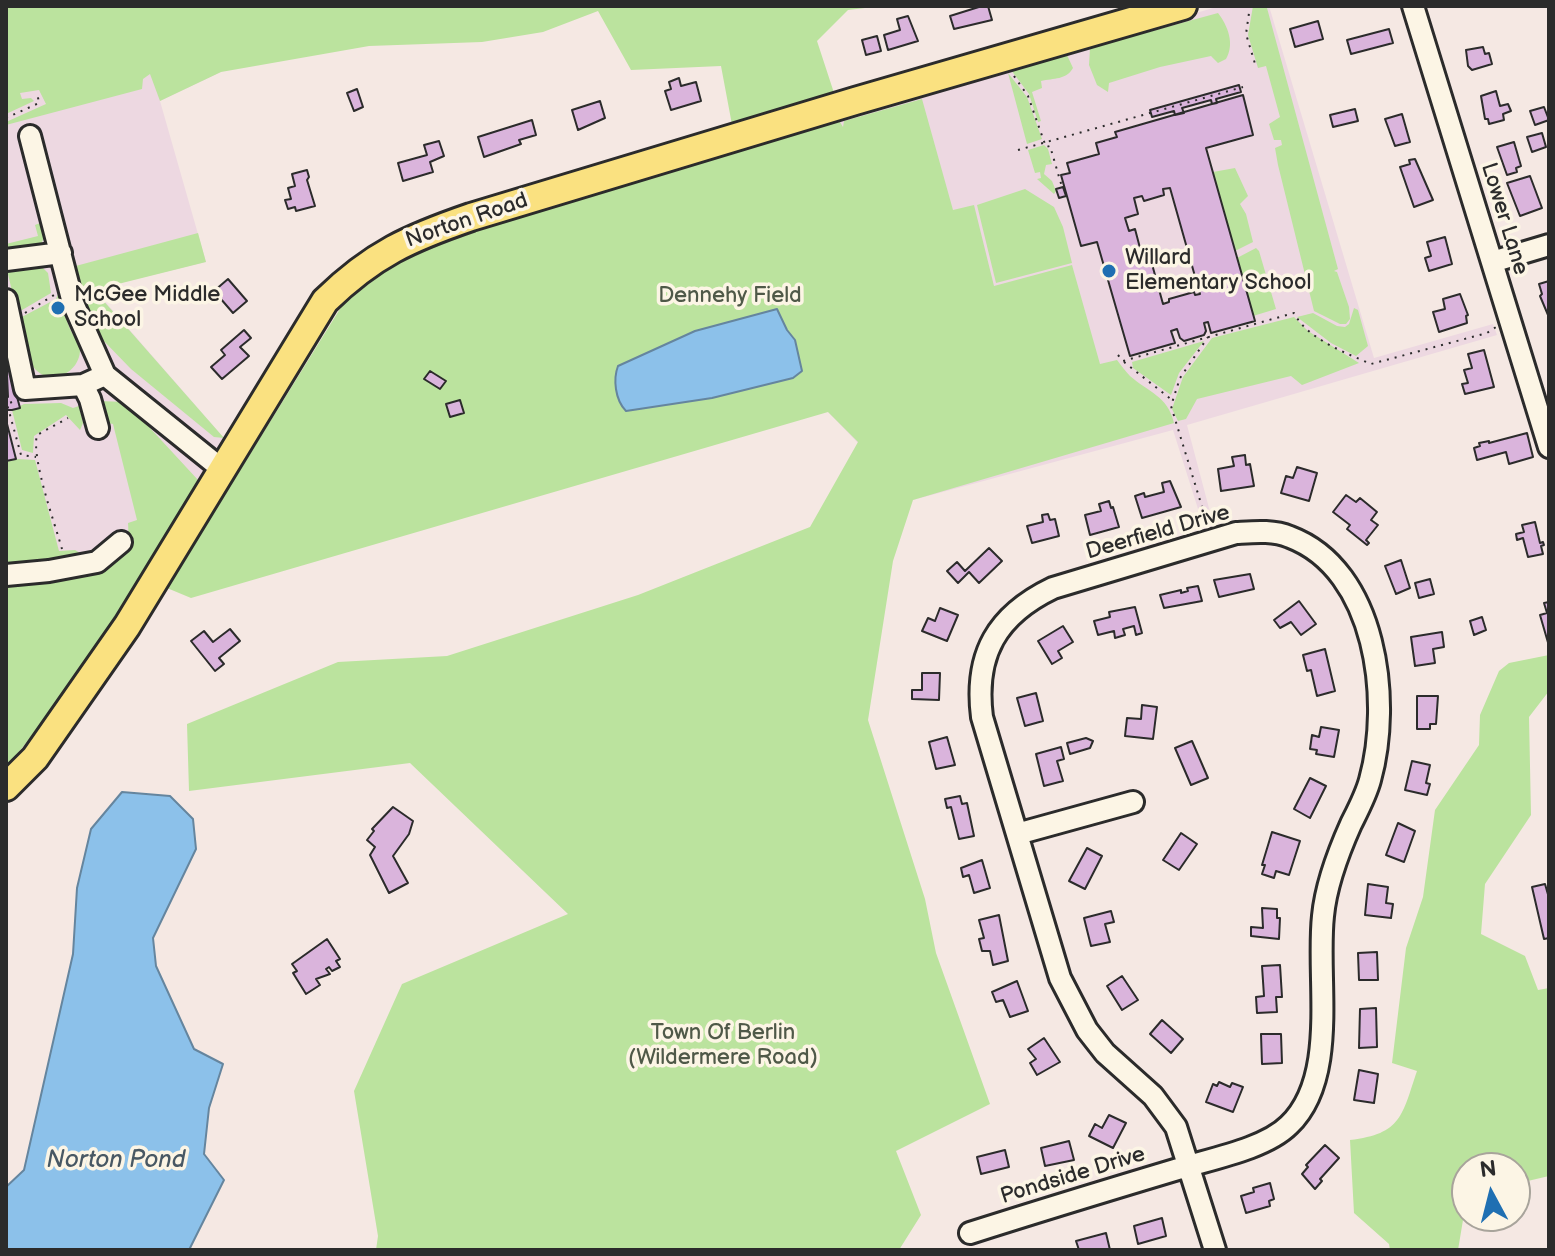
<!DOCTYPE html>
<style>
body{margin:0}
#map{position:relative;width:1555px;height:1256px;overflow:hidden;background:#f5e8e3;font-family:"Balsamiq Sans",sans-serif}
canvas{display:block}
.frame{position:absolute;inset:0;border:8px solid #2b2b2b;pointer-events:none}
.north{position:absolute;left:1451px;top:1152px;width:80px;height:80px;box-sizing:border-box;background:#fcf5e5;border:2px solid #a8a49b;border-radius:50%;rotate:353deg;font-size:22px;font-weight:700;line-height:32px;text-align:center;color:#2b2b2b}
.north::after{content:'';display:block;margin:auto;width:28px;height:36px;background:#1f6fb2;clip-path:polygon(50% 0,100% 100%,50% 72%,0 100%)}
</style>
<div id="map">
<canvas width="1555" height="1256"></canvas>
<div class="frame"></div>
<div class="north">N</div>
</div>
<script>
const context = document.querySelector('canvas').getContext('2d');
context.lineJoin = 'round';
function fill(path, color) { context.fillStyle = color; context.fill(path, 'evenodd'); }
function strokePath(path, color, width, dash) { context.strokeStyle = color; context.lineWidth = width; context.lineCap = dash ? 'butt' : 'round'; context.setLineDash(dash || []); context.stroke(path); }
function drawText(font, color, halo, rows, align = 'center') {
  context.font = font + ' "Balsamiq Sans",sans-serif'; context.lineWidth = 7; context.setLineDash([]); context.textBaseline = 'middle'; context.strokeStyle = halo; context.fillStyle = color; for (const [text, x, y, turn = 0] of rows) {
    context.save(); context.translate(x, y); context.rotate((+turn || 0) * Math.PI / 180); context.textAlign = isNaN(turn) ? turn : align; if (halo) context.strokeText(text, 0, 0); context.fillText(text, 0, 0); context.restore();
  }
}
fill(new Path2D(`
 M 6,6 L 221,72 L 160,101 L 206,262 L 94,289 L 224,438 L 107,629 L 6,630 Z
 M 1220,6 L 1269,6 L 1374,358 L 1493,324 L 1497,335 L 1187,425 L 1214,527 L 1205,531 L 1173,430 L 913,500 L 828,412 L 837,117 Z`), '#edd8e1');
fill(new Path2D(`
 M 6,6 L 882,6 L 848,10 L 817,41 L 835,96 L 733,130 L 721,66 L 631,70 L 598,11 L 543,32 L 482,42 L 369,46 L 221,72 L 160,101 L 150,74 L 143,79 L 142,89 L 6,125 L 6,122 L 46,104 L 39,90 L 20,93 L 22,99 L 31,98 L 34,101 L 6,114 Z
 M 1253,6 L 1266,6 L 1267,8 L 1338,269 L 1334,271 L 1337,272 L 1349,307 L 1350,319 L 1346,324 L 1340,324 L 1314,311 L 1278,165 L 1275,148 L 1282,145 L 1281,140 L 1274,140 L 1269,124 L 1280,117 L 1266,66 L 1258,68 L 1248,35 Z
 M 1218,13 C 1228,26 1235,44 1226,59 L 1218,63 L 1211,56 L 1160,67 L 1109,83 L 1108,92 L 1097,85 L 1089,65 L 1090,48 Z
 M 1067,55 L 1073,68 C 1066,80 1054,78 1041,81 L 1042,88 L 1032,92 L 1041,121 L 1038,122 L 1029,94 L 1011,70 Z
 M 1008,73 L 1027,97 L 1042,139 L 1027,144 Z
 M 922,99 L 953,210 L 974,205 L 994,286 L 1072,265 L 1100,364 L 1117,360 C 1121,365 1125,371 1130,376 C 1148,392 1168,396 1174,423 L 913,500 L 893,561 L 868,720 L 925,899 L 936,953 L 990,1104 L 896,1151 L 921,1215 L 899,1250 L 376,1250 L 378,1236 L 354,1091 L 402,984 L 568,914 L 410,763 L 189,791 L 187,724 L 338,662 L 447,656 L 638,595 L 810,527 L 858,442 L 828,412 L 191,598 L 167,588 L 343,304 L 415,248 L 837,117 L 843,127 L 844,121 Z
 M 1044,145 L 1048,149 L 1052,164 L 1046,165 L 1044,174 L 1052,181 L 1056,191 L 1054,194 L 1037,179 L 1041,178 L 1040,172 L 1035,173 L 1028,150 Z
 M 1235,168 L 1248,196 L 1240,204 L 1246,214 L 1253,242 L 1235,251 L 1213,172 Z
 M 1025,189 L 1054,207 L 1063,227 L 1072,263 L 996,283 L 977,205 Z
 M 40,223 L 44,238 L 40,246 L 6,248 L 6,244 L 38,236 L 35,225 Z
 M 198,233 L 206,262 L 94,290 L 224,438 L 214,437 L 131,369 L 99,336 L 85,314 L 72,267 Z
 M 1256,248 L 1259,251 L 1276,309 L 1253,316 L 1237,258 Z
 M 41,261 L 42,267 L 48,273 L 51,293 L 17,313 L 8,274 L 9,268 Z
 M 59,292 C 63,305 66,322 72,333 C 76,340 80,341 80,349 C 81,370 54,387 37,371 C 25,360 23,334 18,319 L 56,299 Z
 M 1354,308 L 1358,310 L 1368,346 L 1356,356 L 1331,343 L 1297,317 L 1313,313 L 1337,326 L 1345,327 L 1349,324 Z
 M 1294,317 L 1308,331 L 1359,363 L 1302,385 L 1291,376 L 1197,399 L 1186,419 L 1178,421 L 1172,409 L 1183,377 L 1212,338 Z
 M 1204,341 L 1179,373 L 1171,395 L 1133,368 L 1132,362 Z
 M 98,401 L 126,402 L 198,480 L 85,669 L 6,768 L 6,582 C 31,578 103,575 119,559 C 128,550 129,535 128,523 L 137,520 L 113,424 L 103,422 Z
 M 61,403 L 73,408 L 79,406 L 83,423 L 80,430 L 66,415 L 34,436 L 33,453 L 22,450 L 12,410 L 24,404 Z
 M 17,459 L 35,460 L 59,551 L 75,550 L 80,553 L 78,556 L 6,566 L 6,462 Z
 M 1549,655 L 1549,691 L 1529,717 L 1531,815 L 1485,884 L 1481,934 L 1525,956 L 1538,990 L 1549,988 L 1549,1176 L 1515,1184 L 1515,1168 L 1467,1168 L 1467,1196 L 1458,1250 L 1390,1250 L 1389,1244 L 1354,1213 L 1350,1140 C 1402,1134 1402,1115 1417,1071 L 1392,1063 L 1406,948 L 1423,897 L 1435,810 L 1479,745 L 1480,715 L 1499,671 L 1509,663 Z`), '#bbe39e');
const water = new Path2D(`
 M 777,309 L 787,330 L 795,340 L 802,371 L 793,378 L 712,398 L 626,411 C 615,400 613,379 618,366 L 695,331 Z
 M 122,792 L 170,796 L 193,819 L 196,849 L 153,938 L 156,966 L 194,1049 L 223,1064 L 209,1108 L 204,1154 L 224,1180 L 189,1250 L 6,1250 L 6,1187 L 24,1170 L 73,954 L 77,888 L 91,829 Z`);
fill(water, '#8cc1ea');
strokePath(water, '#65859e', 2);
const building = new Path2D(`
 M 982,6 L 988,6 L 992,20 L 954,29 L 950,16 Z
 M 908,16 L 918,41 L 888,50 L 884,35 L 900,30 L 897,19 Z
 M 1318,21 L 1323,39 L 1295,47 L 1290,29 Z
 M 1389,29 L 1393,43 L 1351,54 L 1347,40 Z
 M 877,36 L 881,51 L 866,55 L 862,40 Z
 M 1483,47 L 1485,54 L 1489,53 L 1492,64 L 1472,70 L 1468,66 L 1466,50 Z
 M 679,78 L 681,86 L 696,82 L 701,101 L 671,110 L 665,91 L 671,89 L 669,82 Z
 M 1239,85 L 1241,92 L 1216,99 L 1217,103 L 1212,104 L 1211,100 L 1182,108 L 1184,113 L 1175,115 L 1174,111 L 1152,117 L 1150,110 Z
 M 357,89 L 363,107 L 354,111 L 347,93 Z
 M 1496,91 L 1500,106 L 1508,104 L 1511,111 L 1503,114 L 1504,120 L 1489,124 L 1488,119 L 1485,119 L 1481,96 Z
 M 1243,95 L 1253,135 L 1206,148 L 1255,321 L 1211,333 L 1208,322 L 1204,323 L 1206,331 L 1204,335 L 1184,341 L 1180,338 L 1177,329 L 1171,331 L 1175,343 L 1130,356 L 1097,242 L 1081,246 L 1061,175 L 1070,173 L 1067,163 L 1099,154 L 1096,143 L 1117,137 L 1115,132 ZM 1170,188 L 1200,294 L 1195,295 L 1194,292 L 1169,299 L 1169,302 L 1163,304 L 1147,246 L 1140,248 L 1135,229 L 1129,231 L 1125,218 L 1138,214 L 1134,198 L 1142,196 L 1144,201 L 1164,195 L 1163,189 Z
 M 600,101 L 605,118 L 578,130 L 572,110 Z
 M 1544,107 L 1549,120 L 1535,125 L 1530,111 Z
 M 1355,109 L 1358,121 L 1333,127 L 1330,115 Z
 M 1402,114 L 1410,142 L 1395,146 L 1385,119 Z
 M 532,120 L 536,135 L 519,140 L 521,144 L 484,157 L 478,137 Z
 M 1542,133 L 1546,147 L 1532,152 L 1527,137 Z
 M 439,141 L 444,156 L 430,162 L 433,172 L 403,181 L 398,163 L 427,155 L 424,145 Z
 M 1514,142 L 1521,166 L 1516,168 L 1517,172 L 1507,175 L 1497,147 Z
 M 1415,159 L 1433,200 L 1414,207 L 1400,167 L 1410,164 L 1409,160 Z
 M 307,170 L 309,177 L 307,180 L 315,206 L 296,211 L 295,207 L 288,209 L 285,200 L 291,199 L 288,188 L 295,186 L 292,174 Z
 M 1530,176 L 1542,208 L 1520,216 L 1507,183 Z
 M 1063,187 L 1066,196 L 1059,198 L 1056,189 Z
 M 1445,237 L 1452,264 L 1429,271 L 1425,258 L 1431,256 L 1427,242 Z
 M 228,279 L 247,301 L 233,313 L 214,291 Z
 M 1549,281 L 1549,315 L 1548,315 L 1540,296 L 1542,294 L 1539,284 Z
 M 1460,294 L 1468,315 L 1466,316 L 1467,323 L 1439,332 L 1433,312 L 1445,309 L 1443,299 Z
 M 244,330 L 251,338 L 240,347 L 249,356 L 222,379 L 211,367 L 225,355 L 221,350 Z
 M 1484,350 L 1494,387 L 1465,394 L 1462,384 L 1468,383 L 1464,370 L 1472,368 L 1468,354 Z
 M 6,355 L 20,408 L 12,410 L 6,410 L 6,397 L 8,397 Z
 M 430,371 L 446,381 L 440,389 L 424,379 Z
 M 460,400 L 464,413 L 450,417 L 446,404 Z
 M 6,420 L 16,459 L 6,461 Z
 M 1527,433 L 1533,457 L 1509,464 L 1506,452 L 1477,460 L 1474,448 L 1480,446 L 1479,443 L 1489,441 L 1489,443 Z
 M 1245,455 L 1246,465 L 1250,464 L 1254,486 L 1221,491 L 1218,469 L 1234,466 L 1232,457 Z
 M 1297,467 L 1317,473 L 1309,501 L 1281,493 L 1286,476 L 1293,478 Z
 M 1170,481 L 1181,507 L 1142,518 L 1135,496 L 1144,493 L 1145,497 L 1164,492 L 1162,483 Z
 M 1346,495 L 1356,502 L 1360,498 L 1377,512 L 1371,520 L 1378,525 L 1366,540 L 1369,543 L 1367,545 L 1347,529 L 1350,525 L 1333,512 Z
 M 1109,501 L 1111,508 L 1113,507 L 1119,527 L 1090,535 L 1085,515 L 1101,511 L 1099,504 Z
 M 1048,514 L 1050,520 L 1055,519 L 1059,536 L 1032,543 L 1027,526 L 1043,522 L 1042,515 Z
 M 1535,522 L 1540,543 L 1543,542 L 1544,545 L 1541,546 L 1543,554 L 1528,557 L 1523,538 L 1517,540 L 1516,534 L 1524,532 L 1522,525 Z
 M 989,548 L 1002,561 L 979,583 L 969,572 L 958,583 L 947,571 L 957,562 L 965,571 Z
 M 1401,560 L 1410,588 L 1396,594 L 1385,566 Z
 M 1250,574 L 1254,589 L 1219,597 L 1214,580 Z
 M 1430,579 L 1434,594 L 1419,598 L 1415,583 Z
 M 1198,586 L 1202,601 L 1164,608 L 1160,595 L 1181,590 L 1181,593 L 1188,591 L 1187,588 Z
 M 1299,601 L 1316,624 L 1301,635 L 1291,622 L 1280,628 L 1274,620 Z
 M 1549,602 L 1549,646 L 1540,615 L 1547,613 L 1544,603 Z
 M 1135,607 L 1142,633 L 1136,635 L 1134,626 L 1123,629 L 1125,635 L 1115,638 L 1114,631 L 1098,635 L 1094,621 L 1110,617 L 1109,612 Z
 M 940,608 L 958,615 L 947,641 L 922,631 L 928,618 L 935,621 Z
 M 1482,617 L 1486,630 L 1474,635 L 1470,621 Z
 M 1063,626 L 1073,642 L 1058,651 L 1062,658 L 1052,664 L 1038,641 Z
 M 230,629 L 240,641 L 219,658 L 224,664 L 215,671 L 191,641 L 204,631 L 213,642 Z
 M 1442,632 L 1444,647 L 1433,649 L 1435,663 L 1415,666 L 1411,637 Z
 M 1325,649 L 1335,691 L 1317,696 L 1311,670 L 1307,671 L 1303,655 Z
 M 922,673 L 940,673 L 939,700 L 912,699 L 912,690 L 922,690 Z
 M 1036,693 L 1043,721 L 1025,726 L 1017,698 Z
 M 1417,696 L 1438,696 L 1436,724 L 1430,724 L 1430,729 L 1417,729 Z
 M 1142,705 L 1157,707 L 1153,739 L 1125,736 L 1127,718 L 1141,719 Z
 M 1321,727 L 1339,730 L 1334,757 L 1316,754 L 1317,750 L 1310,749 L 1312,735 L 1319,737 Z
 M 947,737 L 955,765 L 936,769 L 929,742 Z
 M 1086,738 L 1093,741 L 1090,748 L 1070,754 L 1067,743 Z
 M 1192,741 L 1208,778 L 1191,785 L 1175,748 Z
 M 1061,747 L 1064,759 L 1057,761 L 1063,781 L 1044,786 L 1036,754 Z
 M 1412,761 L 1430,765 L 1426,783 L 1430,784 L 1427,795 L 1405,790 Z
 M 1310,778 L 1326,786 L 1310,818 L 1294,809 Z
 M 960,796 L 962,804 L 967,803 L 974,836 L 959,839 L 951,807 L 947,808 L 945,799 Z
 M 393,807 L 413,821 L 409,834 L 393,856 L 408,883 L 389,893 L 370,855 L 375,847 L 367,840 L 374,831 L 372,829 Z
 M 1398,823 L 1415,831 L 1404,862 L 1386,855 Z
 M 1272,832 L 1300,841 L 1289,875 L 1276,871 L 1274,878 L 1262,874 L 1265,865 L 1262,865 Z
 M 1181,833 L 1197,844 L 1179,870 L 1163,860 Z
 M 1087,848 L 1102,856 L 1085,889 L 1069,881 Z
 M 982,860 L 990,888 L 974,893 L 969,875 L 963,877 L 961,868 Z
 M 1368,884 L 1388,887 L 1386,903 L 1393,904 L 1391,918 L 1365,915 Z
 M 1545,884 L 1549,898 L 1549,938 L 1544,939 L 1532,887 Z
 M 1262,908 L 1277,909 L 1277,918 L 1280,918 L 1279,939 L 1251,936 L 1251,927 L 1263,928 Z
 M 1111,911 L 1114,922 L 1105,924 L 1110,942 L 1091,946 L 1084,918 Z
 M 999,915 L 1008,961 L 993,965 L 990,951 L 982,951 L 979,939 L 984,938 L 979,920 Z
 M 327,939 L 340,959 L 336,961 L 340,967 L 332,971 L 329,967 L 326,969 L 330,974 L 316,979 L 320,985 L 306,994 L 293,973 L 297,971 L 292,964 Z
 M 1377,952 L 1378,980 L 1359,980 L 1358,953 Z
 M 1280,965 L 1282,997 L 1276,997 L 1277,1012 L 1257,1013 L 1256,997 L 1264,996 L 1262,966 Z
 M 1122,976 L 1138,1000 L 1122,1010 L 1107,986 Z
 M 1017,981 L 1028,1011 L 1010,1017 L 1003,1000 L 996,1002 L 992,992 Z
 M 1376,1008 L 1377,1047 L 1359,1048 L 1360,1009 Z
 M 1162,1020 L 1183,1039 L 1171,1053 L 1150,1034 Z
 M 1261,1034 L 1281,1034 L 1282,1063 L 1262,1064 Z
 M 1044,1038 L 1060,1062 L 1037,1075 L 1030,1063 L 1036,1059 L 1028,1049 Z
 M 1359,1070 L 1378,1074 L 1374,1103 L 1354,1100 Z
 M 1219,1082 L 1230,1087 L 1232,1083 L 1243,1087 L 1233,1112 L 1206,1102 L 1213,1084 L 1217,1086 Z
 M 1109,1115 L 1126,1123 L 1113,1148 L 1089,1136 L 1095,1124 L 1102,1128 Z
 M 1069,1141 L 1074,1160 L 1045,1166 L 1041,1148 Z
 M 1325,1145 L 1339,1158 L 1320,1179 L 1322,1181 L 1315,1189 L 1302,1174 L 1308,1167 L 1306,1165 Z
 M 1005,1150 L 1009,1167 L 981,1174 L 977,1157 Z
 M 1270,1183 L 1274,1199 L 1269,1201 L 1270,1206 L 1246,1213 L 1241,1196 L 1254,1192 L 1253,1188 Z
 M 1162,1218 L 1166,1236 L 1138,1244 L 1134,1226 Z
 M 1106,1233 L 1110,1250 L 1079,1250 L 1076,1241 Z`);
fill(building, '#dab4dc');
strokePath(building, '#2b2b2b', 2);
const minor = new Path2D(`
 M 1413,6 L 1549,447
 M 30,136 L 73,303 L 105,375 L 223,470
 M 6,260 L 61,253
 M 1492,262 L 1549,245
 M 6,300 L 25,389 L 83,385 L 105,375
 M 83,385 L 90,399 L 98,428
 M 6,575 L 49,571 L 97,562 L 121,542
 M 1017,834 L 1133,802
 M 970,1233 C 1039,1211 1108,1190 1178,1169 C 1210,1159 1265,1149 1289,1125 C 1339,1077 1316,979 1323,916 C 1326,884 1338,853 1351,824 C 1358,810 1366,795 1370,780 C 1392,701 1377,570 1290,537 C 1273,530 1254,532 1236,533 L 1053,588 C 997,615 974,654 982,717 L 1060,978 L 1087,1030 L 1105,1053 L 1153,1096 L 1176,1127 L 1215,1250`);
const major = new Path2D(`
 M 6,787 L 35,758 L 127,626 L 325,301 C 373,254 410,238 471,217 L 855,101 L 1183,6`);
strokePath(minor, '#2b2b2b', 26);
strokePath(major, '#2b2b2b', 32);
strokePath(new Path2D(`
 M 1250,6 L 1246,34 L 1256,67
 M 1014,76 L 1028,96 L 1046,147 L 1050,146 L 1062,187
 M 6,118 L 39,103 L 37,92
 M 1018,150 L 1243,87
 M 25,313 L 54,295
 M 1118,355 L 1123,361 L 1294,313 C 1307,339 1346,353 1371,364 L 1487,333 L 1496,327
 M 1124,362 L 1172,400
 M 12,402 L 7,404 L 21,455 L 36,457
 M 1207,523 L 1171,406 L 1180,378 L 1208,337
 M 62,549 C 55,524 31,458 37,435 L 68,418`), '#2b2b2b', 2, [2, 6]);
strokePath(minor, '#fcf5e5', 20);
strokePath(major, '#fae180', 26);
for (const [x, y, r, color] of [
 [1109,271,8,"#1f6fb2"],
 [58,308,8,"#1f6fb2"]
]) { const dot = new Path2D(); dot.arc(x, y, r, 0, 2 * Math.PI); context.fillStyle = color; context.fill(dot); strokePath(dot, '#fcf5e5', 3); }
drawText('22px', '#2b2b2b', '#fcf5e5', [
 ["Lower Lane",1504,219,73],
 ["Norton Road",467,221,-19],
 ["Deerfield Drive",1158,533,-16],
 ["Pondside Drive",1073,1176,-17]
]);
drawText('22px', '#2b2b2b', '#fcf5e5', [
 ["Willard",1125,258],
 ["Elementary School",1125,283],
 ["McGee Middle",74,295],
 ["School",74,320]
], 'left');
drawText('22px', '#4f5948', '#fcf5e5', [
 ["Dennehy Field",730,296],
 ["Town Of Berlin",723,1033],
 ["(Wildermere Road)",723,1058]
]);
drawText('italic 24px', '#485864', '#fcf5e5', [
 ["Norton Pond",116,1161]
]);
</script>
